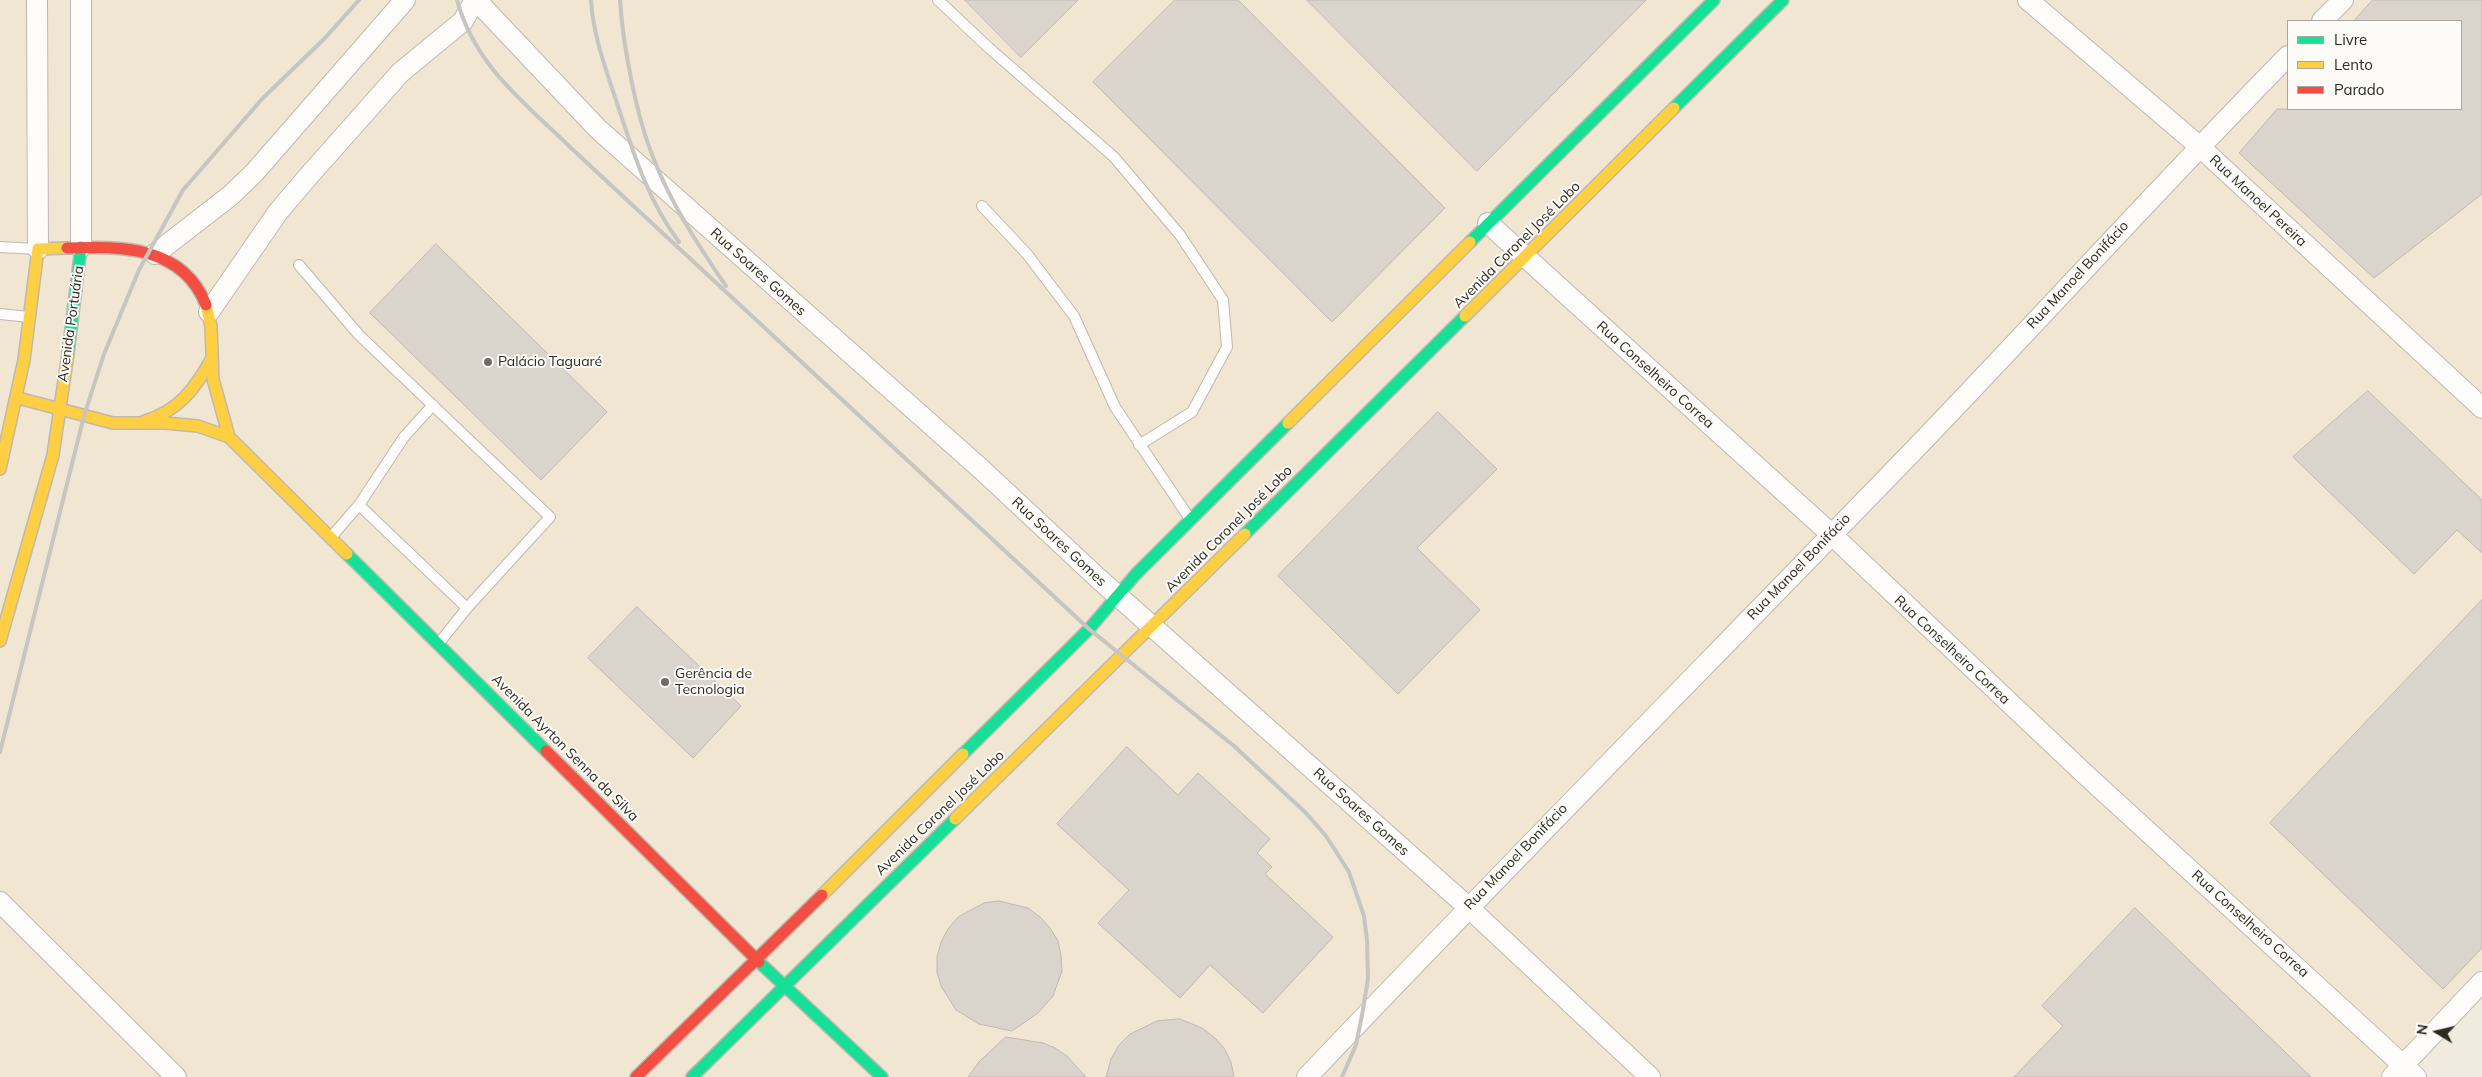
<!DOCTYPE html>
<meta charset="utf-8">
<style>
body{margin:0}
#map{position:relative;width:2482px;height:1077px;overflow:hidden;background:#f1ebdf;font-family:Mulish,sans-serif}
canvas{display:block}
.legend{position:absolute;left:2287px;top:20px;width:175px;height:90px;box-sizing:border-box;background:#fdfbf7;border:1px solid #aaa7a2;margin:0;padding:6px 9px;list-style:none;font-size:15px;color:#2e2922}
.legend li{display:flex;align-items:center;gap:10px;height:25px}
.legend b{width:25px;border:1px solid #aaa7a2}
.north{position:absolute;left:2412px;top:1007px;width:50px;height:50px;-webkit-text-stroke:4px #fdfbf7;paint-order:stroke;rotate:279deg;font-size:14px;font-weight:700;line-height:20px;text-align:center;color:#2e2922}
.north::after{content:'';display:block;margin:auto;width:18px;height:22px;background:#2e2922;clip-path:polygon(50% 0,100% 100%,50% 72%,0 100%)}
</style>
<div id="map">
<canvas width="2482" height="1077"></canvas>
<ul class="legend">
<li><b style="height:6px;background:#16e098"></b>Livre</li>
<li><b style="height:6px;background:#ffcf43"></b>Lento</li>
<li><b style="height:6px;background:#f24e42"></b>Parado</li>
</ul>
<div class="north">N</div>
</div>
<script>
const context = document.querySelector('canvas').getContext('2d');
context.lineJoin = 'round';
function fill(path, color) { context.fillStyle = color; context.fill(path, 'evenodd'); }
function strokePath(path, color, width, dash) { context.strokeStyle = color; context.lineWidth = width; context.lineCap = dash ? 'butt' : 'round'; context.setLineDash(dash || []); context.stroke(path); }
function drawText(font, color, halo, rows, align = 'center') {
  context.font = font + ' Mulish,sans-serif'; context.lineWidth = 4; context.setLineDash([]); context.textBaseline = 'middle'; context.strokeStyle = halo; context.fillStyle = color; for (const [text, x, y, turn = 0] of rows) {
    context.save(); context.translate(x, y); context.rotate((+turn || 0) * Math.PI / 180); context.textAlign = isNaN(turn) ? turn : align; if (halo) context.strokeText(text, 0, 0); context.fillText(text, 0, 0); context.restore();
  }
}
fill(new Path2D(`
 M 0,0 L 2482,0 L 2482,967 L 2381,1077 L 0,1077 ZM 2288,21 L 2461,21 L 2461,109 L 2288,109 Z`), '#f1e6d1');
const building = new Path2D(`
 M 965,0 L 1078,0 L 1021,57 Z
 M 1175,0 L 1238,0 L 1445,208 L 1332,322 L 1093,82 Z
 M 1307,0 L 1646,0 L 1477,171 Z
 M 2373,0 L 2482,0 L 2482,194 L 2374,278 L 2239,153 L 2277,109 L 2461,109 L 2461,21 L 2354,21 Z
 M 436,244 L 607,412 L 541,480 L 370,313 Z
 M 2368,391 L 2482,500 L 2482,553 L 2457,530 L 2414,574 L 2293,457 Z
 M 1438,412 L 1497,469 L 1417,548 L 1480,610 L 1398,694 L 1278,576 Z
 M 2482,600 L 2482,948 L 2443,989 L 2270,823 Z
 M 637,607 L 741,706 L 693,758 L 588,658 Z
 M 1127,747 L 1178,795 L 1198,773 L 1270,839 L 1257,853 L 1272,867 L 1265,874 L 1333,937 L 1263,1013 L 1210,965 L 1180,998 L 1098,923 L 1129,890 L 1057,824 Z
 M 999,901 L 1028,908 L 1040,917 L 1050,928 L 1058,941 L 1061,956 L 1062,971 L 1053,996 L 1038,1013 L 1012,1031 L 979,1024 L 956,1010 L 941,986 L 937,972 L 937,957 L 941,942 L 948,929 L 958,917 L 984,903 Z
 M 2135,908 L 2311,1077 L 2014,1077 L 2063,1026 L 2042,1006 Z
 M 1180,1019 L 1202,1028 L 1214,1037 L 1224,1048 L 1231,1062 L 1234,1077 L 1106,1077 L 1111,1059 L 1119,1045 L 1130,1034 L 1157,1021 Z
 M 1006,1037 L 1043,1043 L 1055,1048 L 1067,1056 L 1086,1077 L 968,1077 L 979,1062 Z`);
fill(building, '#dbd4cc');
strokePath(building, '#c0b9b1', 1);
const lane = new Path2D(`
 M 938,0 L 989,48 L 1114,157 L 1180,235 L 1223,300 L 1227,347 L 1192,412 L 1139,445
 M 982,206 L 1027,254 L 1074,316 L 1115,407 L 1190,519
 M 0,247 L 37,249
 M 299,265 L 359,335 L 550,517 L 467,608 L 439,643
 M 0,314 L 29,317
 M 359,505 L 467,608
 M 332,536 L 359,505 L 404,437 L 433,405`);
const street = new Path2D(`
 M 37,0 L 38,249
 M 476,0 L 598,129 L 981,469 L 1100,580 L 1468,907 L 1650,1077
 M 2028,0 L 2199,146 L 2482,408
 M 2322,21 L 2343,0
 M 1488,223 L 1831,534 L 2087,776 L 2416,1077
 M 81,247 L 81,0
 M 155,254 L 230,196 L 254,173 L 405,0
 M 209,312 L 278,212 L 306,179 L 400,73 L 463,21 L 475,0
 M 0,902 L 176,1077
 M 1307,1077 C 1508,865 1713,658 1916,448 C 2041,318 2162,184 2288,56
 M 2392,1077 L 2482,982`);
const fast = new Path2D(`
 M 1674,108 L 1783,0
 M 1470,242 L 1714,0
 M 68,354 L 81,247
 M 1245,534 L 1465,316
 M 347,554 L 546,751
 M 963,754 L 1089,629 L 1136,574 L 1288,423
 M 759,962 L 882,1077
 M 692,1077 L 955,819`);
const slow = new Path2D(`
 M 206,305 L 211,326 L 213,379 L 229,437
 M 1465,316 L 1674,108
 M 18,398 L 113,423 L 165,423 L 198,426 L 229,437 L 347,554
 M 145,421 C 178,411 195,389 211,360
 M 1288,423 L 1470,242
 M 0,469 L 24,360 L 38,249 L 67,248
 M 0,641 L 53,455 L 68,354
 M 955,819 L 1245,534
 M 822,895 L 963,754`);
const jam = new Path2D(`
 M 67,248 C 122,246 183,246 206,305
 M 546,751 L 759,962
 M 636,1077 L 822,895`);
strokePath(lane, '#beb9b0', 12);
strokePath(street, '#beb9b0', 22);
strokePath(fast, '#beb9b0', 14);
strokePath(slow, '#beb9b0', 14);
strokePath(jam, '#beb9b0', 14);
strokePath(lane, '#fdfcfa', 10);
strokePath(street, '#fdfcfa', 20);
strokePath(fast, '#16e098', 11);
strokePath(slow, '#ffcf43', 11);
strokePath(jam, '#f24e42', 11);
strokePath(new Path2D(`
 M 457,0 C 475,66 524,102 571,148 L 1089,629 L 1234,746 L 1306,813 L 1326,836 L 1349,872 L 1364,916 L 1367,940 L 1368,979 L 1362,1015 L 1356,1045 L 1342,1077
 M 591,0 C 593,35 606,70 617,103 C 633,152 648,201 679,242
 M 620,0 C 623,45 636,115 653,157 C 671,204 698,245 726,286
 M 0,752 L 84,416 L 104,354 L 139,270 L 183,190 L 262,99 L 325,38 L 359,0`), '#c6c5c1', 4);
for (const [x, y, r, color] of [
 [488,362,5,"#726d64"],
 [665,682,5,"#726d64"]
]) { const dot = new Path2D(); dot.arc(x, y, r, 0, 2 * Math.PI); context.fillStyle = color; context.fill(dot); strokePath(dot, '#fdfbf7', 2); }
drawText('14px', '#2e2922', '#fdfbf7', [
 ["Rua Manoel Pereira",2258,201,43],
 ["Avenida Coronel José Lobo",1517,245,-45],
 ["Rua Soares Gomes",758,272,42],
 ["Rua Manoel Bonifácio",2078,275,-47],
 ["Avenida Portuária",71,324,-82],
 ["Rua Conselheiro Correa",1655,375,42],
 ["Avenida Coronel José Lobo",1229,529,-45],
 ["Rua Soares Gomes",1059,542,43],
 ["Rua Manoel Bonifácio",1799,567,-46],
 ["Rua Conselheiro Correa",1952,650,43],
 ["Avenida Ayrton Senna da Silva",565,748,45],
 ["Rua Soares Gomes",1361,812,42],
 ["Avenida Coronel José Lobo",940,813,-44],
 ["Rua Manoel Bonifácio",1516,857,-46],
 ["Rua Conselheiro Correa",2250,924,42]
]);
drawText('14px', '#2e2922', '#fdfbf7', [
 ["Palácio Taguaré",498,362],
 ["Gerência de",675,674],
 ["Tecnologia",675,690]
], 'left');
</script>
